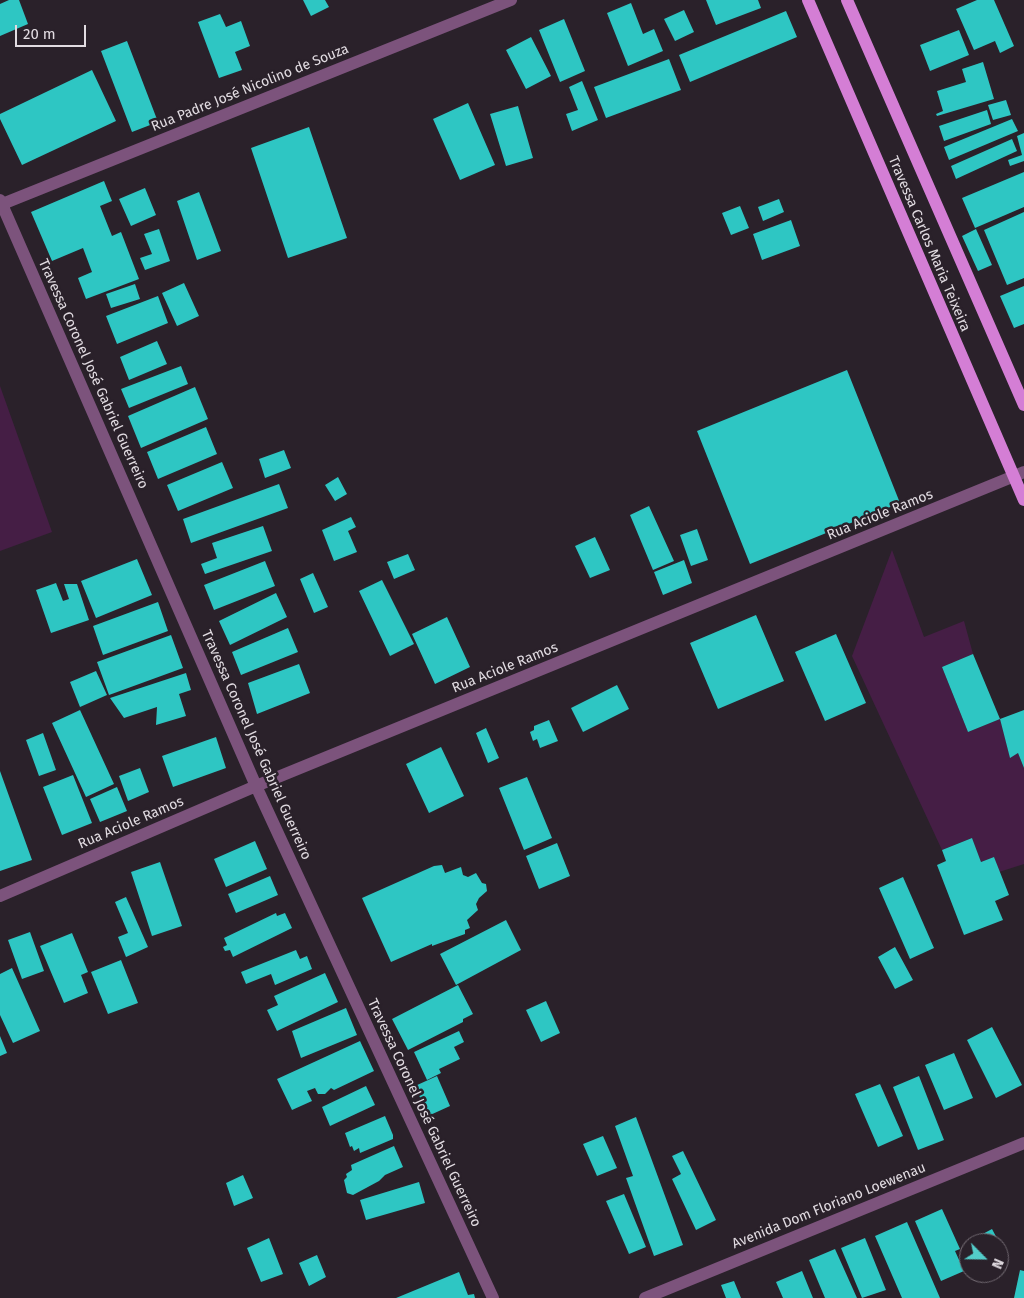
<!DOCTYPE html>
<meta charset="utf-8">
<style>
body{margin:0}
#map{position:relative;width:1024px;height:1298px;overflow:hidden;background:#2a212a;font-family:"Fira Sans",sans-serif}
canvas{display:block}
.north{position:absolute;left:959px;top:1233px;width:50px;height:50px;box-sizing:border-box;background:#2a212a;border:1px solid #746c74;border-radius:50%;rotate:113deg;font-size:14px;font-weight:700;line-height:20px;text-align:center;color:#e2dce2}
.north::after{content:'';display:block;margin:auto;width:18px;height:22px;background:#53cdca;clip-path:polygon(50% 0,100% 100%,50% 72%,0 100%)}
.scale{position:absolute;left:15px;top:25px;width:71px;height:22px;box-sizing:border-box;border:2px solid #e2dce2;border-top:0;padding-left:6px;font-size:15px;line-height:18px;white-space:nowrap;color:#e2dce2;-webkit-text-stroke:4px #2a212a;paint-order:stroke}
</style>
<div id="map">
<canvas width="1024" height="1298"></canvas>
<div class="north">N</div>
<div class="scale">20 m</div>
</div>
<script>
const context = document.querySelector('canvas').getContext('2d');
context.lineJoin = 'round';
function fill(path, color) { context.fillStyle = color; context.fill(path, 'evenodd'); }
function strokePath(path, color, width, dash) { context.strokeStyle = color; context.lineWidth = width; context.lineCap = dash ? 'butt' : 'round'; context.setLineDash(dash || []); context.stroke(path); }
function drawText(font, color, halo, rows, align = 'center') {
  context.font = font + ' "Fira Sans",sans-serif'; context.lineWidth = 5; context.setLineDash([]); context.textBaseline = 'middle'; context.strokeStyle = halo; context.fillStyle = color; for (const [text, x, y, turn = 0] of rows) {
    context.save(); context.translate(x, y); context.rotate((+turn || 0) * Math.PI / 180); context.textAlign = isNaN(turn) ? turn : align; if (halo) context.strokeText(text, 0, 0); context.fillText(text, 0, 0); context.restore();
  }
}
fill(new Path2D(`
 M 0,386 L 52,532 L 0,551 Z
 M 892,550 L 924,637 L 964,621 L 973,654 L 942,667 L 968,732 L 1000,719 L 1010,757 L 1018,753 L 1024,768 L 1024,864 L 999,872 L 994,857 L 981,862 L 972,838 L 942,850 L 852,656 Z`), '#451e45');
fill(new Path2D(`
 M 9,0 L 19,0 L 28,24 L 0,36 L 0,4 Z
 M 303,0 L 325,0 L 329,7 L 311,16 Z
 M 706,0 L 758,0 L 761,8 L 716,25 Z
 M 977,0 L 994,0 L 1014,46 L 1000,53 L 995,41 L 974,50 L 956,9 Z
 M 631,3 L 643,34 L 654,29 L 663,51 L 628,66 L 607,13 Z
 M 684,10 L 694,32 L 675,41 L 664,19 Z
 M 786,11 L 797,37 L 690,82 L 679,55 Z
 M 220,14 L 226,27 L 241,21 L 250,46 L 235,52 L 242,70 L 219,78 L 198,22 Z
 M 564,19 L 585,71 L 560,82 L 539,30 Z
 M 959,30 L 969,55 L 930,71 L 920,45 Z
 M 531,37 L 551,76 L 526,89 L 506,50 Z
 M 127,41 L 158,122 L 132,132 L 101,51 Z
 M 669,59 L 681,90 L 606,118 L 594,87 Z
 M 983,62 L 994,99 L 937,116 L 936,114 L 943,111 L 937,91 L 966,82 L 962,69 Z
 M 92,70 L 116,121 L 22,165 L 0,119 L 0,114 Z
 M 582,81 L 598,120 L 572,131 L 566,114 L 578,110 L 569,87 Z
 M 1006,100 L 1011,115 L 993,120 L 988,105 Z
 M 468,103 L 495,165 L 460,180 L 433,119 Z
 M 518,106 L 533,158 L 506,166 L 490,114 Z
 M 987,110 L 991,124 L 944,141 L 939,126 Z
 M 1012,119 L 1018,131 L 949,160 L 944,147 Z
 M 309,127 L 347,238 L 288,258 L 251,148 Z
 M 1024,133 L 1024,161 L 1010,166 L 1008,160 L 1022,155 L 1017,136 Z
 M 1012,139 L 1017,151 L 956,179 L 951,166 Z
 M 1024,172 L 1024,207 L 975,228 L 962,198 Z
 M 104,181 L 112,201 L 100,206 L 112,236 L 121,232 L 139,279 L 86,299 L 78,278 L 92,272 L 83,248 L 52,261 L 31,212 Z
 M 145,188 L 156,215 L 131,226 L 119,199 Z
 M 199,192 L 221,251 L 197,260 L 177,201 Z
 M 779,199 L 784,212 L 763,221 L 758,207 Z
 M 740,206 L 749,228 L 731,235 L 722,213 Z
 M 1024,212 L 1024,278 L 1007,285 L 984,230 Z
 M 791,220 L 800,246 L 762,260 L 753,234 Z
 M 159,229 L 170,261 L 145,270 L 140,258 L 152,254 L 144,234 Z
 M 976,229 L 992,265 L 978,271 L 962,236 Z
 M 184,283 L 199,316 L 177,326 L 162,293 Z
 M 135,284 L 140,299 L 111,308 L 106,294 Z
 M 1024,286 L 1024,324 L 1014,328 L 1000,296 Z
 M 158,296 L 168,323 L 117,344 L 106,316 Z
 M 157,341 L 167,364 L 129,380 L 120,357 Z
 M 181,366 L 188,384 L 129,408 L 121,389 Z
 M 847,370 L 900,503 L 750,564 L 697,431 Z
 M 195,387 L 208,419 L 141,448 L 128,416 Z
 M 206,427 L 217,454 L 158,479 L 147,452 Z
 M 284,450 L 291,468 L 265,478 L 259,459 Z
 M 222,462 L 233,488 L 178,511 L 167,485 Z
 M 338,477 L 347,494 L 335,501 L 325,485 Z
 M 279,484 L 288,508 L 191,543 L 183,519 Z
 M 649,506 L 674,561 L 653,570 L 630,515 Z
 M 351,517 L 356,527 L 348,531 L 357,552 L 334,561 L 322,530 Z
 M 263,526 L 272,551 L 205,574 L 201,564 L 217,558 L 212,543 Z
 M 697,529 L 708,560 L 691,566 L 680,535 Z
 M 595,537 L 610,570 L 590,578 L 575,546 Z
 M 408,554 L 415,570 L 394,579 L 387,562 Z
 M 137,559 L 152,595 L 96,618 L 81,581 Z
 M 684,560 L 692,583 L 663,595 L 654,572 Z
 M 265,561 L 275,586 L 214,610 L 204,585 Z
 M 313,573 L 328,607 L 314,613 L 300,579 Z
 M 382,580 L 414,644 L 390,656 L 359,591 Z
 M 56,583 L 63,601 L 69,599 L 64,584 L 77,584 L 89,620 L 51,633 L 36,590 Z
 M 276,593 L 287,617 L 230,645 L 219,621 Z
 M 158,602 L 168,631 L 103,655 L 93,626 Z
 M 756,615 L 784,681 L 718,709 L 690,643 Z
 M 447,617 L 470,667 L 435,684 L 412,634 Z
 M 288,628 L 298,652 L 241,675 L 232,652 Z
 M 836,634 L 866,703 L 825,721 L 795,652 Z
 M 171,635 L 183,668 L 109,695 L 97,662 Z
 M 973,654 L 1000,719 L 968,732 L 942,667 Z
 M 299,664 L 310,693 L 257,714 L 248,683 Z
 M 96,671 L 107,695 L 80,707 L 70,682 Z
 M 186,673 L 191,690 L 179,694 L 186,716 L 156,725 L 157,707 L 124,718 L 110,698 Z
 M 617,685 L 629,709 L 583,732 L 571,708 Z
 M 80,710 L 114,784 L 86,797 L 52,723 Z
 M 1024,710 L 1024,768 L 1018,753 L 1010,758 L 1000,719 Z
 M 549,720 L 558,741 L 540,748 L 537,739 L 533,741 L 530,732 L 534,730 L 534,726 Z
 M 486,728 L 499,758 L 488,763 L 476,733 Z
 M 43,733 L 56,770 L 39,776 L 26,740 Z
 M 216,737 L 226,768 L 173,787 L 162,756 Z
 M 441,747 L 464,796 L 429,813 L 406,764 Z
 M 140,768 L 149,792 L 128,801 L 119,776 Z
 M 0,771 L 32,860 L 0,871 Z
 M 73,775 L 92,823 L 62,835 L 43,787 Z
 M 527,777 L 552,838 L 524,850 L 499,788 Z
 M 117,787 L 127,811 L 100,822 L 90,799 Z
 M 972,838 L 981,862 L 994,857 L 1009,895 L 995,901 L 1003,920 L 964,935 L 937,865 L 946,861 L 942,850 Z
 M 255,841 L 267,869 L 226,887 L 214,859 Z
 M 557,843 L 570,876 L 539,889 L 526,856 Z
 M 160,862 L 182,926 L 152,936 L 131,872 Z
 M 442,865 L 445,873 L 461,867 L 463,875 L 468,877 L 476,873 L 482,883 L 486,884 L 487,891 L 479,898 L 476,904 L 478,910 L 467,920 L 470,928 L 465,930 L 465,934 L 432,946 L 432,944 L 391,962 L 362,898 L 434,866 Z
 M 270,876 L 278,895 L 236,913 L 228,894 Z
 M 903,877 L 934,948 L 910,959 L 879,888 Z
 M 126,897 L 148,947 L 126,957 L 118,937 L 128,933 L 115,902 Z
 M 276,913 L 277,916 L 285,913 L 292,928 L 233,957 L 230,950 L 225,951 L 223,947 L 227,945 L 224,938 Z
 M 506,920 L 521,950 L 456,985 L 440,954 Z
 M 30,932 L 44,971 L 22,979 L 8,940 Z
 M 72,933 L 88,972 L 81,975 L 88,993 L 64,1003 L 40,946 Z
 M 895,947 L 913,980 L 895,989 L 878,957 Z
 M 296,950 L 300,959 L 307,956 L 312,969 L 275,985 L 271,974 L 246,984 L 241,972 Z
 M 121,960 L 138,1003 L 108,1014 L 91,972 Z
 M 12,968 L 40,1031 L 13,1043 L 0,1015 L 0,974 Z
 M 325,973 L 338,1002 L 277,1031 L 267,1010 L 278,1005 L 274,996 Z
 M 458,985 L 473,1014 L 463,1019 L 463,1022 L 408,1050 L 392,1019 Z
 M 546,1001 L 560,1033 L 541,1042 L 526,1010 Z
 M 346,1008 L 357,1035 L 301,1058 L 292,1031 Z
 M 992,1027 L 1022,1085 L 996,1098 L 967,1040 Z
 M 459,1031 L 464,1042 L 454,1047 L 460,1059 L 439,1069 L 441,1073 L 427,1080 L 414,1052 Z
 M 0,1036 L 7,1053 L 0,1056 Z
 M 360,1041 L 374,1071 L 334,1090 L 331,1088 L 325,1094 L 318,1094 L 315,1088 L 307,1091 L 312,1101 L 292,1110 L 277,1079 Z
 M 954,1053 L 973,1098 L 944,1110 L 925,1065 Z
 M 437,1076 L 450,1106 L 428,1116 L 415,1086 Z
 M 919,1076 L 944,1140 L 918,1150 L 893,1087 Z
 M 880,1084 L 903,1136 L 878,1147 L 855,1094 Z
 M 366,1086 L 375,1105 L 330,1126 L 322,1107 Z
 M 385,1116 L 393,1135 L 393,1139 L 360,1153 L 359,1148 L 354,1151 L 352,1146 L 350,1147 L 345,1133 Z
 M 636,1117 L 683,1245 L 654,1256 L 626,1178 L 633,1176 L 615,1126 Z
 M 603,1136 L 617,1168 L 597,1176 L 583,1144 Z
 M 394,1146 L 403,1167 L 385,1175 L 379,1181 L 353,1195 L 347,1193 L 344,1180 L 347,1177 L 346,1174 L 352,1170 L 351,1165 Z
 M 683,1151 L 716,1220 L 696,1230 L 672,1179 L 681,1174 L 672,1156 Z
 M 243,1175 L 253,1198 L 234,1206 L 226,1183 Z
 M 419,1182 L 425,1203 L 366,1220 L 360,1200 Z
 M 624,1194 L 646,1247 L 629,1254 L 606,1201 Z
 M 942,1209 L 960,1249 L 955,1251 L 964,1271 L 941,1281 L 915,1221 Z
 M 907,1222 L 940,1298 L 902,1298 L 875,1236 Z
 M 992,1229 L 1008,1259 L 999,1264 L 999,1243 L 966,1243 Z
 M 269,1238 L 283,1274 L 261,1282 L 247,1248 Z
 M 865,1238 L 886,1290 L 862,1298 L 841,1248 Z
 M 835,1249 L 857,1298 L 825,1298 L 809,1260 Z
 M 317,1255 L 326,1277 L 309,1286 L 299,1263 Z
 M 1020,1270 L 1024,1271 L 1024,1298 L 1014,1298 Z
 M 802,1271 L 813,1298 L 783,1298 L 776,1282 Z
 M 459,1272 L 468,1295 L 474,1294 L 475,1298 L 396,1298 Z
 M 734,1281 L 741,1298 L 726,1298 L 721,1285 Z`), '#2ec6c3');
strokePath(new Path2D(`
 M 0,200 L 256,786 L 493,1298
 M 0,205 L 511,0
 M 0,896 L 256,786 L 1024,472
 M 645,1298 L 1024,1143`), '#7c537c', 12);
strokePath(new Path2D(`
 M 808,0 L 1024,500
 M 847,0 L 1024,405`), '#d47ed5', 12);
drawText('14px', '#e2dce2', '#2a212a', [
 ["Rua Padre José Nicolino de Souza",250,88,-22],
 ["Travessa Carlos Maria Teixeira",929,244,67],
 ["Travessa Coronel José Gabriel Guerreiro",93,374,66],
 ["Rua Aciole Ramos",880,515,-22],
 ["Rua Aciole Ramos",505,668,-22],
 ["Travessa Coronel José Gabriel Guerreiro",256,745,66],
 ["Rua Aciole Ramos",131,823,-23],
 ["Travessa Coronel José Gabriel Guerreiro",424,1113,65],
 ["Avenida Dom Floriano Loewenau",829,1206,-22]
]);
</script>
